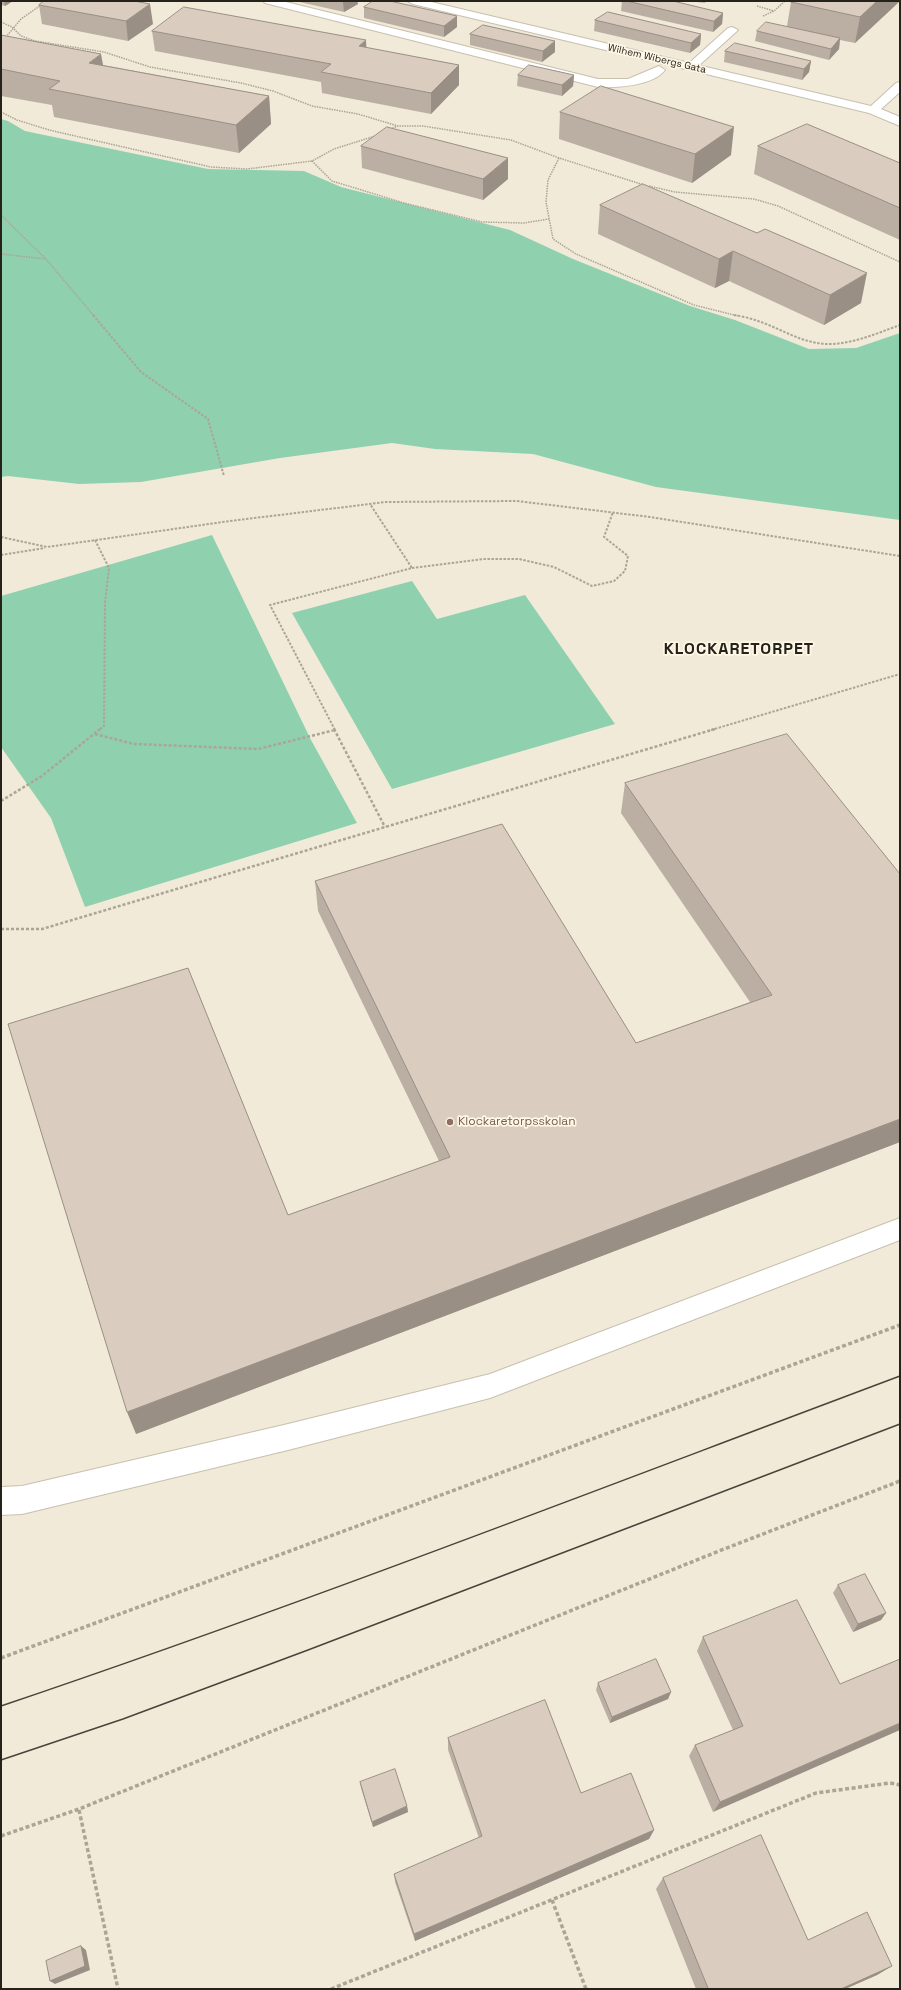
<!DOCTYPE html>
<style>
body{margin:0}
#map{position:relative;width:901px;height:1990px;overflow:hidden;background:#f1ead8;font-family:"Space Grotesk",sans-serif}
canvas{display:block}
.frame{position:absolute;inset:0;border:2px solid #25221c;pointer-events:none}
</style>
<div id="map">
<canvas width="901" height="1990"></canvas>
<div class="frame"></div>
</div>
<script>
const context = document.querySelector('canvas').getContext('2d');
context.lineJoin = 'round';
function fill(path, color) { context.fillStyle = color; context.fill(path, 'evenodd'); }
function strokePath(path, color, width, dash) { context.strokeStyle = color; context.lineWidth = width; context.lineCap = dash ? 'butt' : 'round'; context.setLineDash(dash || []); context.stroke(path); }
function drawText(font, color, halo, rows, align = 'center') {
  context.font = font + ' "Space Grotesk",sans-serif'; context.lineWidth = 3.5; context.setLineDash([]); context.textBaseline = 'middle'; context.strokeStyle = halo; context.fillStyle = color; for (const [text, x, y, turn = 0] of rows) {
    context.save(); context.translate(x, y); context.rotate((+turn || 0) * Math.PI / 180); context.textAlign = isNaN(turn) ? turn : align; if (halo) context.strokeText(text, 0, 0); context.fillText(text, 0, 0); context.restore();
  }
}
fill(new Path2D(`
 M 1,119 L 8,121 L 25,131 L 208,169 L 304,171 L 341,187 L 510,230 L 573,259 L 690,306 L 735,320 L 809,349 L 856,348 L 900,333 L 900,520 L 656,487 L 533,454 L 435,449 L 392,443 L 280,458 L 141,482 L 79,484 L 8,476 L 1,477 Z
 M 212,535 L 311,740 L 357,823 L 85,907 L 51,818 L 1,747 L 1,596 Z
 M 412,581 L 437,619 L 525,595 L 615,724 L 392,789 L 292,613 Z`), '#8fd1af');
const lane = new Path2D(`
 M 263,1 L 282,1 L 598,79 L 628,79 L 659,66 L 665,70 C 653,86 616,88 598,87 L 265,3 Z
 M 732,27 L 738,30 L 736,32 L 695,69 L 687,69 L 685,67 L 687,65 L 728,28 Z
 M 900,1218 L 900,1240 L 490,1398 L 288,1450 L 22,1514 L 1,1515 L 1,1487 L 22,1486 L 288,1424 L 490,1374 Z`);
const street = new Path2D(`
 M 407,1 L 427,1 L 871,106 L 896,83 L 900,82 L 900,92 L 881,109 L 900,117 L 900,126 L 869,113 L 413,4 Z`);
strokePath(lane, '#c7c0af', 2);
strokePath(street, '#c7c0af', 2);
strokePath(new Path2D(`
 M 757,6 L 774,11
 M 763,16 L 774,11 L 785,1
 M 1,22 L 12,27 L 21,36 L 35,41 L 104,52 L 150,67 L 241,83 L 273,91 L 312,106 L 358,114 L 398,126
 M 1,39 L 6,37 L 21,19 L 41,5
 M 1,112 L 17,120 L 49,130 L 211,167 L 247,169 L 312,161 L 334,149 L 375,136
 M 390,129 L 398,126 L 423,126 L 511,140 L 559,158 L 644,185
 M 559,158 L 548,180 L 546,202 L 553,239 L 576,254 L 694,305 L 738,316
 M 312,161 L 332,181 L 404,203 L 482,222 L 524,223 L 549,219
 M 649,186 L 675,192 L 754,199 L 778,206 L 900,262
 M 1,215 L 46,259 L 94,316
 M 1,254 L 46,259`), '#aba597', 1.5, [1.5, 1]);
strokePath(new Path2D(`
 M 93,315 L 141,372 L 208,419 L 224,476
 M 734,315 C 741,316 749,318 755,320 C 781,328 803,345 832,344 C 855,343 878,333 900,325
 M 1,537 L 47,547 L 230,521 L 386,502 L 517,501 L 650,517 L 900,556
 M 95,540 L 109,568 L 105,603 L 104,726 L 99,730
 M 1,555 L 45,548
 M 412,568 L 483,559 L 519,559 L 554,567 L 592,586 L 614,581 L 625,571 L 628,556 L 604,537 L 613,512
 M 335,730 L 270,605 L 412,568 L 370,504
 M 711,730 L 900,674`), '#aba597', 2, [2.5, 1.5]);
strokePath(new Path2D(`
 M 334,729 L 385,827
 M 95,734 L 134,744 L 258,749 L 335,730
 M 1,801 L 42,776 L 100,729
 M 1,929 L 42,929 L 715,729`), '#aba597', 2.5, [3, 2]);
strokePath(new Path2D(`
 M 1,1658 L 900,1325
 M 79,1810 L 118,1989
 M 1,1836 L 79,1809 L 719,1551 L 900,1481
 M 552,1900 L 586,1989
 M 331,1989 L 816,1793 L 890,1783 L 900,1785`), '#aba597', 3.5, [4, 2.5]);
fill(lane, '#fff');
fill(street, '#fff');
strokePath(new Path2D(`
 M 1,1706 C 303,1604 601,1488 900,1376
 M 1,1760 L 123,1719 L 308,1650 L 900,1424`), '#47443c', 1.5);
fill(new Path2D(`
 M 1,1 L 13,1 L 5,6 L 1,5 Z
 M 295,1 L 357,1 L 358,4 L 344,12 Z
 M 622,1 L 673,1 L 723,13 L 722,24 L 713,32 L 621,11 Z
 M 688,1 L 706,1 L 705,3 Z
 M 900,1 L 855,43 L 840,40 L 839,49 L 829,60 L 755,41 L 757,31 L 787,26 L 791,2 Z
 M 39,5 L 153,24 L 128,41 L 42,24 Z
 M 364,7 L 457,27 L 444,37 L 364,18 Z
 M 595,20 L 701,34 L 700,45 L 690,53 L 594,31 Z
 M 152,31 L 366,48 L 459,65 L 459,85 L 431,114 L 322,93 L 321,82 L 155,51 Z
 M 470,34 L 555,41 L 555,52 L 542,62 L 470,45 Z
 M 1,35 L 103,65 L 269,96 L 271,124 L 239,153 L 54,117 L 52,105 L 1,96 Z
 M 725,51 L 811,61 L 809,72 L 802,80 L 724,62 Z
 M 518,75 L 574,75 L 573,86 L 562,96 L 517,86 Z
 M 560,112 L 731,155 L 692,183 L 559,139 Z
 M 361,146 L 508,179 L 483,200 L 362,168 Z
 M 758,146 L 900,163 L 900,240 L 754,174 Z
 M 600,205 L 757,233 L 861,303 L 824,325 L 729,281 L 715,288 L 598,234 Z
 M 625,783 L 900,1142 L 136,1434 L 288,1215 L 439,1161 L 318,911 L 315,881 L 636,1043 L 750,1002 L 621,813 Z
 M 838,1585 L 886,1613 L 881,1620 L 853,1632 L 833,1593 Z
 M 703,1637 L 840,1684 L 713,1812 L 689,1756 L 695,1745 L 733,1730 L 697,1651 Z
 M 598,1683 L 671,1692 L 668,1699 L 610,1723 L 596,1690 Z
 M 448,1738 L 581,1793 L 654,1830 L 649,1839 L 415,1941 L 395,1882 L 394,1874 L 479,1838 L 448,1750 Z
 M 360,1782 L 407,1806 L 408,1812 L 373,1827 L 361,1788 Z
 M 663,1878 L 808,1940 L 892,1966 L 877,1975 L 845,1989 L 696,1989 L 656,1889 Z`), '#bbafa3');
fill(new Path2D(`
 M 4,1 L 13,1 L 5,6 Z
 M 345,1 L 357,1 L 358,4 L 344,12 L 343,2 Z
 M 877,1 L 900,1 L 855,43 L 860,17 Z
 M 150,4 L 153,24 L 128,41 L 126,21 Z
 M 723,13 L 722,24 L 713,32 L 714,21 Z
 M 457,16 L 457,27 L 444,37 L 444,26 Z
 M 701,34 L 700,45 L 690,53 L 691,43 Z
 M 840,38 L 839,49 L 829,60 L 831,49 Z
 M 366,40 L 367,60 L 359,46 Z
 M 555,41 L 555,52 L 542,62 L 543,51 Z
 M 101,54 L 106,81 L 89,63 Z
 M 811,61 L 809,72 L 802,80 L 804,69 Z
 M 459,65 L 459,85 L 431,114 L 431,93 Z
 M 574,75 L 573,86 L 562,96 L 562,85 Z
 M 269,96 L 271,124 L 239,153 L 236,125 Z
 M 734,127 L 731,155 L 692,183 L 695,154 Z
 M 508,158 L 508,179 L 483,200 L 483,179 Z
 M 733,251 L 729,281 L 715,288 L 719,259 Z
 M 867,273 L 861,303 L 824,325 L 830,295 Z
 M 900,1119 L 900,1142 L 136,1434 L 127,1412 Z
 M 886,1613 L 881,1620 L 853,1632 L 858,1624 Z
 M 671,1692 L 668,1699 L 610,1723 L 612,1717 Z
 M 900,1723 L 900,1730 L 713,1812 L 720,1802 Z
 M 407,1806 L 408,1812 L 373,1827 L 372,1822 Z
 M 654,1830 L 649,1839 L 415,1941 L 414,1934 Z
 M 81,1946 L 86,1950 L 90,1970 L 55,1984 L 50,1981 Z
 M 892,1966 L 877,1975 L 845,1989 L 841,1989 Z`), '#998f85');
const building = new Path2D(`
 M 44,1 L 134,1 L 150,4 L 126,21 L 39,5 Z
 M 373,1 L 390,1 L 457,16 L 444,26 L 364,7 Z
 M 627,1 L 673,1 L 723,13 L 714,21 Z
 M 792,1 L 877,1 L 860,17 L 791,2 Z
 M 184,7 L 366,40 L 359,46 L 459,65 L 431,93 L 321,72 L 331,64 L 152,31 Z
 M 608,12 L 701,34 L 691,43 L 595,20 Z
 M 766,22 L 840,38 L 831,49 L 757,31 Z
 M 483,25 L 555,41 L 543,51 L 470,34 Z
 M 1,35 L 101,54 L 89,63 L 269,96 L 236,125 L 49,89 L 60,81 L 1,69 Z
 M 735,43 L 811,61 L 804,69 L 725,51 Z
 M 529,65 L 574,75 L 562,85 L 518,75 Z
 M 601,86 L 734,127 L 695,154 L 560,112 Z
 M 807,124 L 900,163 L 900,208 L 758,146 Z
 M 387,127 L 508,158 L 483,179 L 361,146 Z
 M 643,184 L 757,233 L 765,229 L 867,273 L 830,295 L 733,251 L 719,259 L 600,205 Z
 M 787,734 L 900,874 L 900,1119 L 127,1412 L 8,1024 L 188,968 L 288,1215 L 450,1157 L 315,881 L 502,824 L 636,1043 L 772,995 L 625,783 Z
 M 865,1574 L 886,1613 L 858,1624 L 838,1585 Z
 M 797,1600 L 840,1684 L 900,1659 L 900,1723 L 720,1802 L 695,1745 L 743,1726 L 703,1637 Z
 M 656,1659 L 671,1692 L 612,1717 L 598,1683 Z
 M 545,1700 L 581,1793 L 631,1773 L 654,1830 L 414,1934 L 394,1874 L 482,1836 L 448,1738 Z
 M 395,1769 L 407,1806 L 372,1822 L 360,1782 Z
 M 761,1835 L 808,1940 L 867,1912 L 892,1966 L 841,1989 L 705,1989 L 708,1988 L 663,1878 Z
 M 81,1946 L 85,1966 L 50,1981 L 46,1961 Z`);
fill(building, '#daccbe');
strokePath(building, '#998f85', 1);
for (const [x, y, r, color] of [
 [450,1122,4,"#8d6e63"]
]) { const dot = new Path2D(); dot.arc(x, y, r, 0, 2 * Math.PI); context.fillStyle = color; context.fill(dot); strokePath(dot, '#fef7e5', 1.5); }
drawText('10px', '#25221c', '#fef7e5', [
 ["Wilhem Wibergs Gata",657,59,13]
]);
drawText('12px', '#785e54', '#fef7e5', [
 ["Klockaretorpsskolan",458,1122]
], 'left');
context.letterSpacing = '1px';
drawText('bold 16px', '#25221c', '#fef7e5', [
 ["KLOCKARETORPET",739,650]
]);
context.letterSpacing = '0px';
</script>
